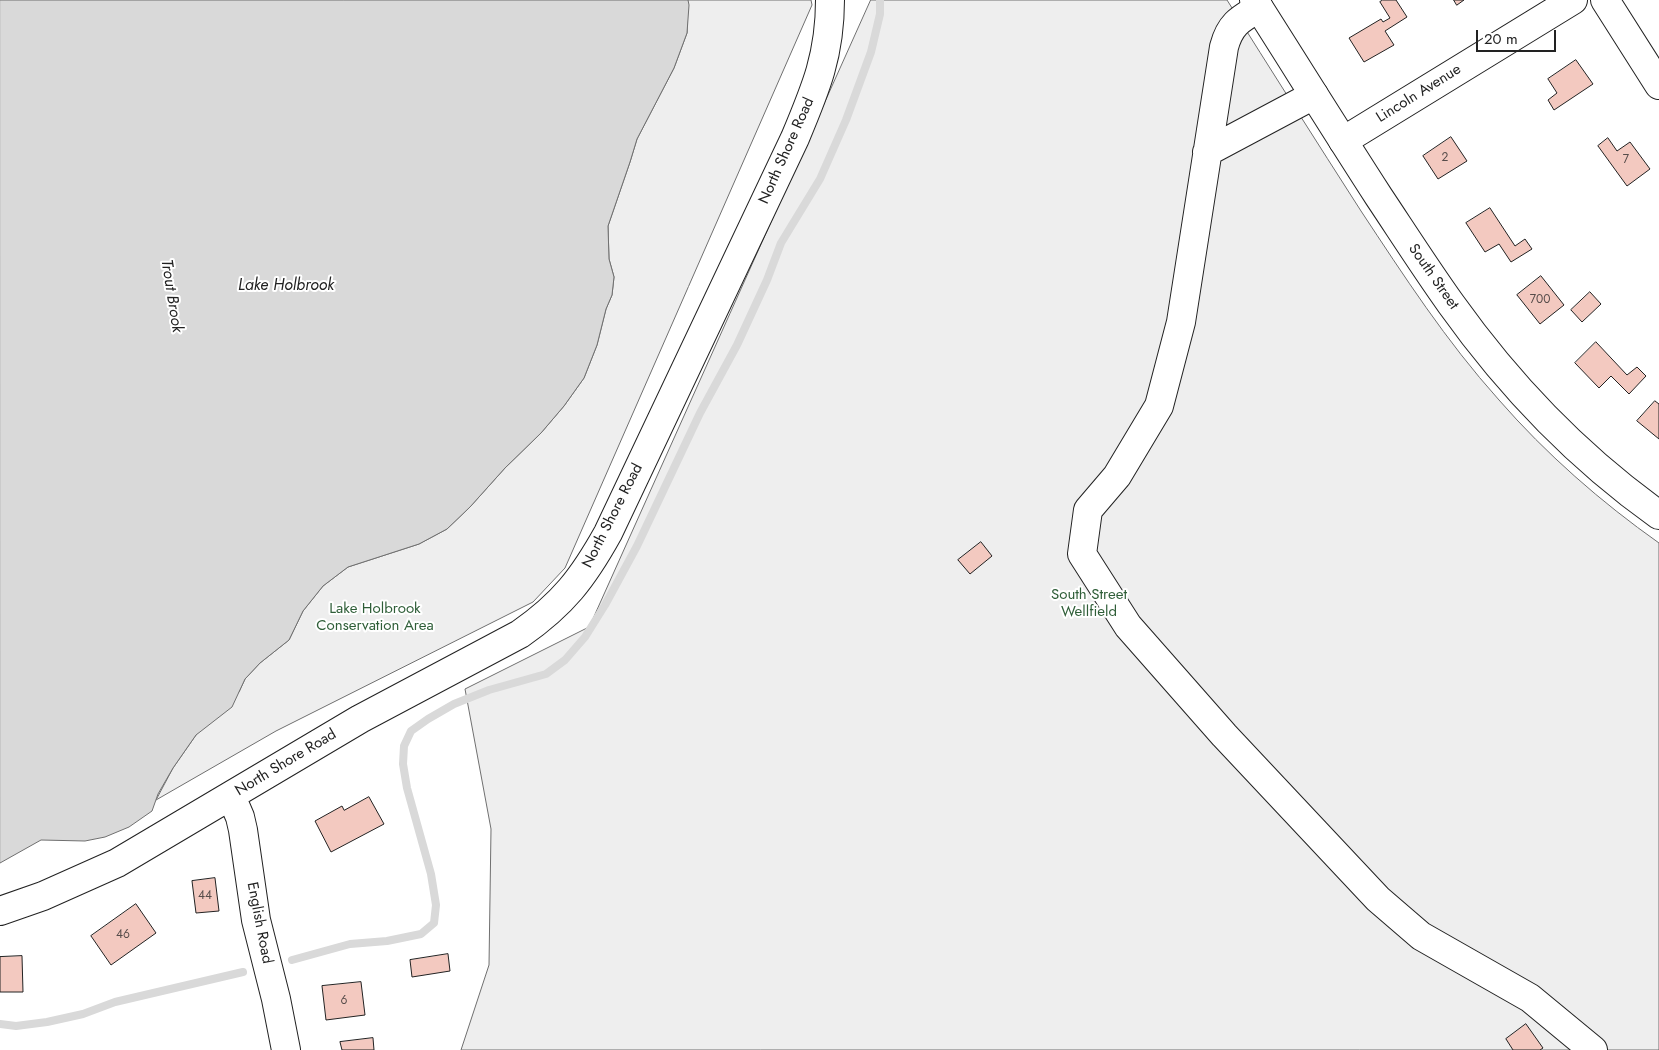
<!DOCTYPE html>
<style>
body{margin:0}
#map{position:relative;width:1659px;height:1050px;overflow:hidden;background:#fff;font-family:Jost,sans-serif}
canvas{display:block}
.scale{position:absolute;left:1476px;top:30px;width:80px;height:22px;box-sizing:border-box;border:2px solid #222;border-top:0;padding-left:6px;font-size:15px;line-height:18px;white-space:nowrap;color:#222;-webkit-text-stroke:4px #fff;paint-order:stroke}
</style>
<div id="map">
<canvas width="1659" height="1050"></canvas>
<div class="scale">20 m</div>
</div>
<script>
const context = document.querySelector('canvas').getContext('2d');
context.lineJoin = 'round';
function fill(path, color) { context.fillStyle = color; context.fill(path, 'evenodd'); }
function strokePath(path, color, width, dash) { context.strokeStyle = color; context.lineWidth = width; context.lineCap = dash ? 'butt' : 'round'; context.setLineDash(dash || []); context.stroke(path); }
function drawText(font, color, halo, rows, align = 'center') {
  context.font = font + ' Jost,sans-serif'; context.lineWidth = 4; context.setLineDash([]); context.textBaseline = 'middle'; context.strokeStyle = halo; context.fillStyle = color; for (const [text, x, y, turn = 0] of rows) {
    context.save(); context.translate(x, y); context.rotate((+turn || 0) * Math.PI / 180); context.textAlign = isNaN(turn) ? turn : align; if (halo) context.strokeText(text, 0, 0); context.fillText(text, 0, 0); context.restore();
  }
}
const green = new Path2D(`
 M 688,0 L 811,0 L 812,5 L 565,568 L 533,602 L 276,731 L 156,800 L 173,768 L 196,735 L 239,692 L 245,679 L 260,663 L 289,640 L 303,611 L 323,586 L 348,567 L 419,544 L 447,529 L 470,507 L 505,468 L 541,433 L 564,406 L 584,378 L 597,345 L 606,309 L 612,295 L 614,277 L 609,259 L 608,226 L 630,162 L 637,139 L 674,68 L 687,33 Z
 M 871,0 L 1227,0 C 1271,70 1316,141 1361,211 C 1404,276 1446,341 1499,400 C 1546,454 1601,502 1659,543 L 1659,1050 L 461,1050 L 489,965 L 491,829 L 465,689 L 589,627 Z`);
fill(green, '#eee');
strokePath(green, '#6f6f6f', 1);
const water = new Path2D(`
 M 0,0 L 688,0 L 689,5 L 687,33 L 674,68 L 637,139 L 630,162 L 608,226 L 609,259 L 614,277 L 612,295 L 606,309 L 597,345 L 584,378 L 564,406 L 541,433 L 505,468 L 470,507 L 447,529 L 419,544 L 348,567 L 323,586 L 303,611 L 289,640 L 260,663 L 245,679 L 232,707 L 196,735 L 173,768 L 158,794 L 152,811 L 129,827 L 105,837 L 85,841 L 41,840 L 0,863 Z`);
fill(water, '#d9d9d9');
strokePath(water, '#6f6f6f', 1);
strokePath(new Path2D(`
 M 292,960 L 350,944 L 387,941 L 421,934 L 434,923 L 436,905 L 431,874 L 407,788 L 403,764 L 404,746 L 411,731 L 428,719 L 454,704 L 489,690 L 546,674 L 565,660 L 585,637 L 605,605 L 637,546 L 700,413 L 737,345 L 767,280 L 781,243 L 820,179 L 846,120 L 871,52 L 880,14 L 880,0
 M 0,1024 L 16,1026 L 47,1022 L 83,1014 L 115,1002 L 243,972`), '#d9d9d9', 8);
const building = new Path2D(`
 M 1383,0 L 1396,0 L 1407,17 L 1385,31 L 1394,45 L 1364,62 L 1349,38 L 1381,19 L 1383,22 L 1390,18 L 1380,2 Z
 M 1454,0 L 1464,0 L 1457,5 Z
 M 1576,60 L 1593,84 L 1554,110 L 1548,100 L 1557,93 L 1548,79 Z
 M 1451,137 L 1467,161 L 1438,179 L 1423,156 Z
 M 1608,138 L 1617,151 L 1630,142 L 1650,169 L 1627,186 L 1598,146 Z
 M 1490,208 L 1515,246 L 1525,239 L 1532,249 L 1511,262 L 1499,244 L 1485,252 L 1466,223 Z
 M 1541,276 L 1564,305 L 1540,324 L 1517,295 Z
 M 1590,292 L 1601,304 L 1582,322 L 1571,310 Z
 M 1596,342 L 1627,375 L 1637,367 L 1646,376 L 1629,394 L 1611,376 L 1599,388 L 1575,363 Z
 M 1655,401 L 1659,404 L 1659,439 L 1637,421 Z
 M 981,542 L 992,556 L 970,574 L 958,560 Z
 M 369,797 L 384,824 L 331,852 L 315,821 L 342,806 L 344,810 Z
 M 215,878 L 219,911 L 196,913 L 192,881 Z
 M 136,904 L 156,933 L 111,965 L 91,936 Z
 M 448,954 L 450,971 L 412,977 L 410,960 Z
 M 22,956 L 23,992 L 0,992 L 0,957 Z
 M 361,982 L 365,1015 L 326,1020 L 322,986 Z
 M 1526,1024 L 1543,1048 L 1540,1050 L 1513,1050 L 1506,1039 Z
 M 373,1038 L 374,1050 L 342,1050 L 340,1042 Z`);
fill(building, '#f3c9c0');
strokePath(building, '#222', 1);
const minor = new Path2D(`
 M 1605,0 L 1659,85
 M 1259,8 C 1240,19 1230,24 1224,47 L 1181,322 L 1159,406 L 1117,476 L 1088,510 L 1082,554 L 1128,626 L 1224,735 L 1378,899 L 1421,936 L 1530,998 L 1593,1050
 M 1343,141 L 1573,0
 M 1207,152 L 1314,95
 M 231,796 L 240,817 L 243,830 L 256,920 L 276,999 L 286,1050
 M 0,911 L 43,896 L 117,863 L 360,719 L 520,634 C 563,604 583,578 608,533 L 795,138 C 816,88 830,55 830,0`);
const major = new Path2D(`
 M 1254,0 C 1296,66 1337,132 1379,197 C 1403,233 1426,269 1451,304 C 1508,384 1579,458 1659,515`);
strokePath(minor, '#222', 30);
strokePath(major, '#222', 30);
strokePath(minor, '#fff', 28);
strokePath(major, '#fff', 28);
drawText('12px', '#564c4a', null, [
 ["2",1445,158],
 ["7",1626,160],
 ["700",1540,300],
 ["44",205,896],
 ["46",123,935],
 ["6",344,1001]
]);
drawText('15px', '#222', '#fff', [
 ["Lincoln Avenue",1419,94,-32],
 ["North Shore Road",787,151,-66],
 ["South Street",1433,277,55],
 ["North Shore Road",613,516,-63],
 ["North Shore Road",286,763,-31],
 ["English Road",259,923,79]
]);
drawText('15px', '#2f5e38', '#fff', [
 ["South Street",1089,595],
 ["Wellfield",1089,612],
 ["Lake Holbrook",375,609],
 ["Conservation Area",375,626]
]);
drawText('italic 16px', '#222', '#fff', [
 ["Lake Holbrook",286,286],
 ["Trout Brook",171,296,81]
]);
</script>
